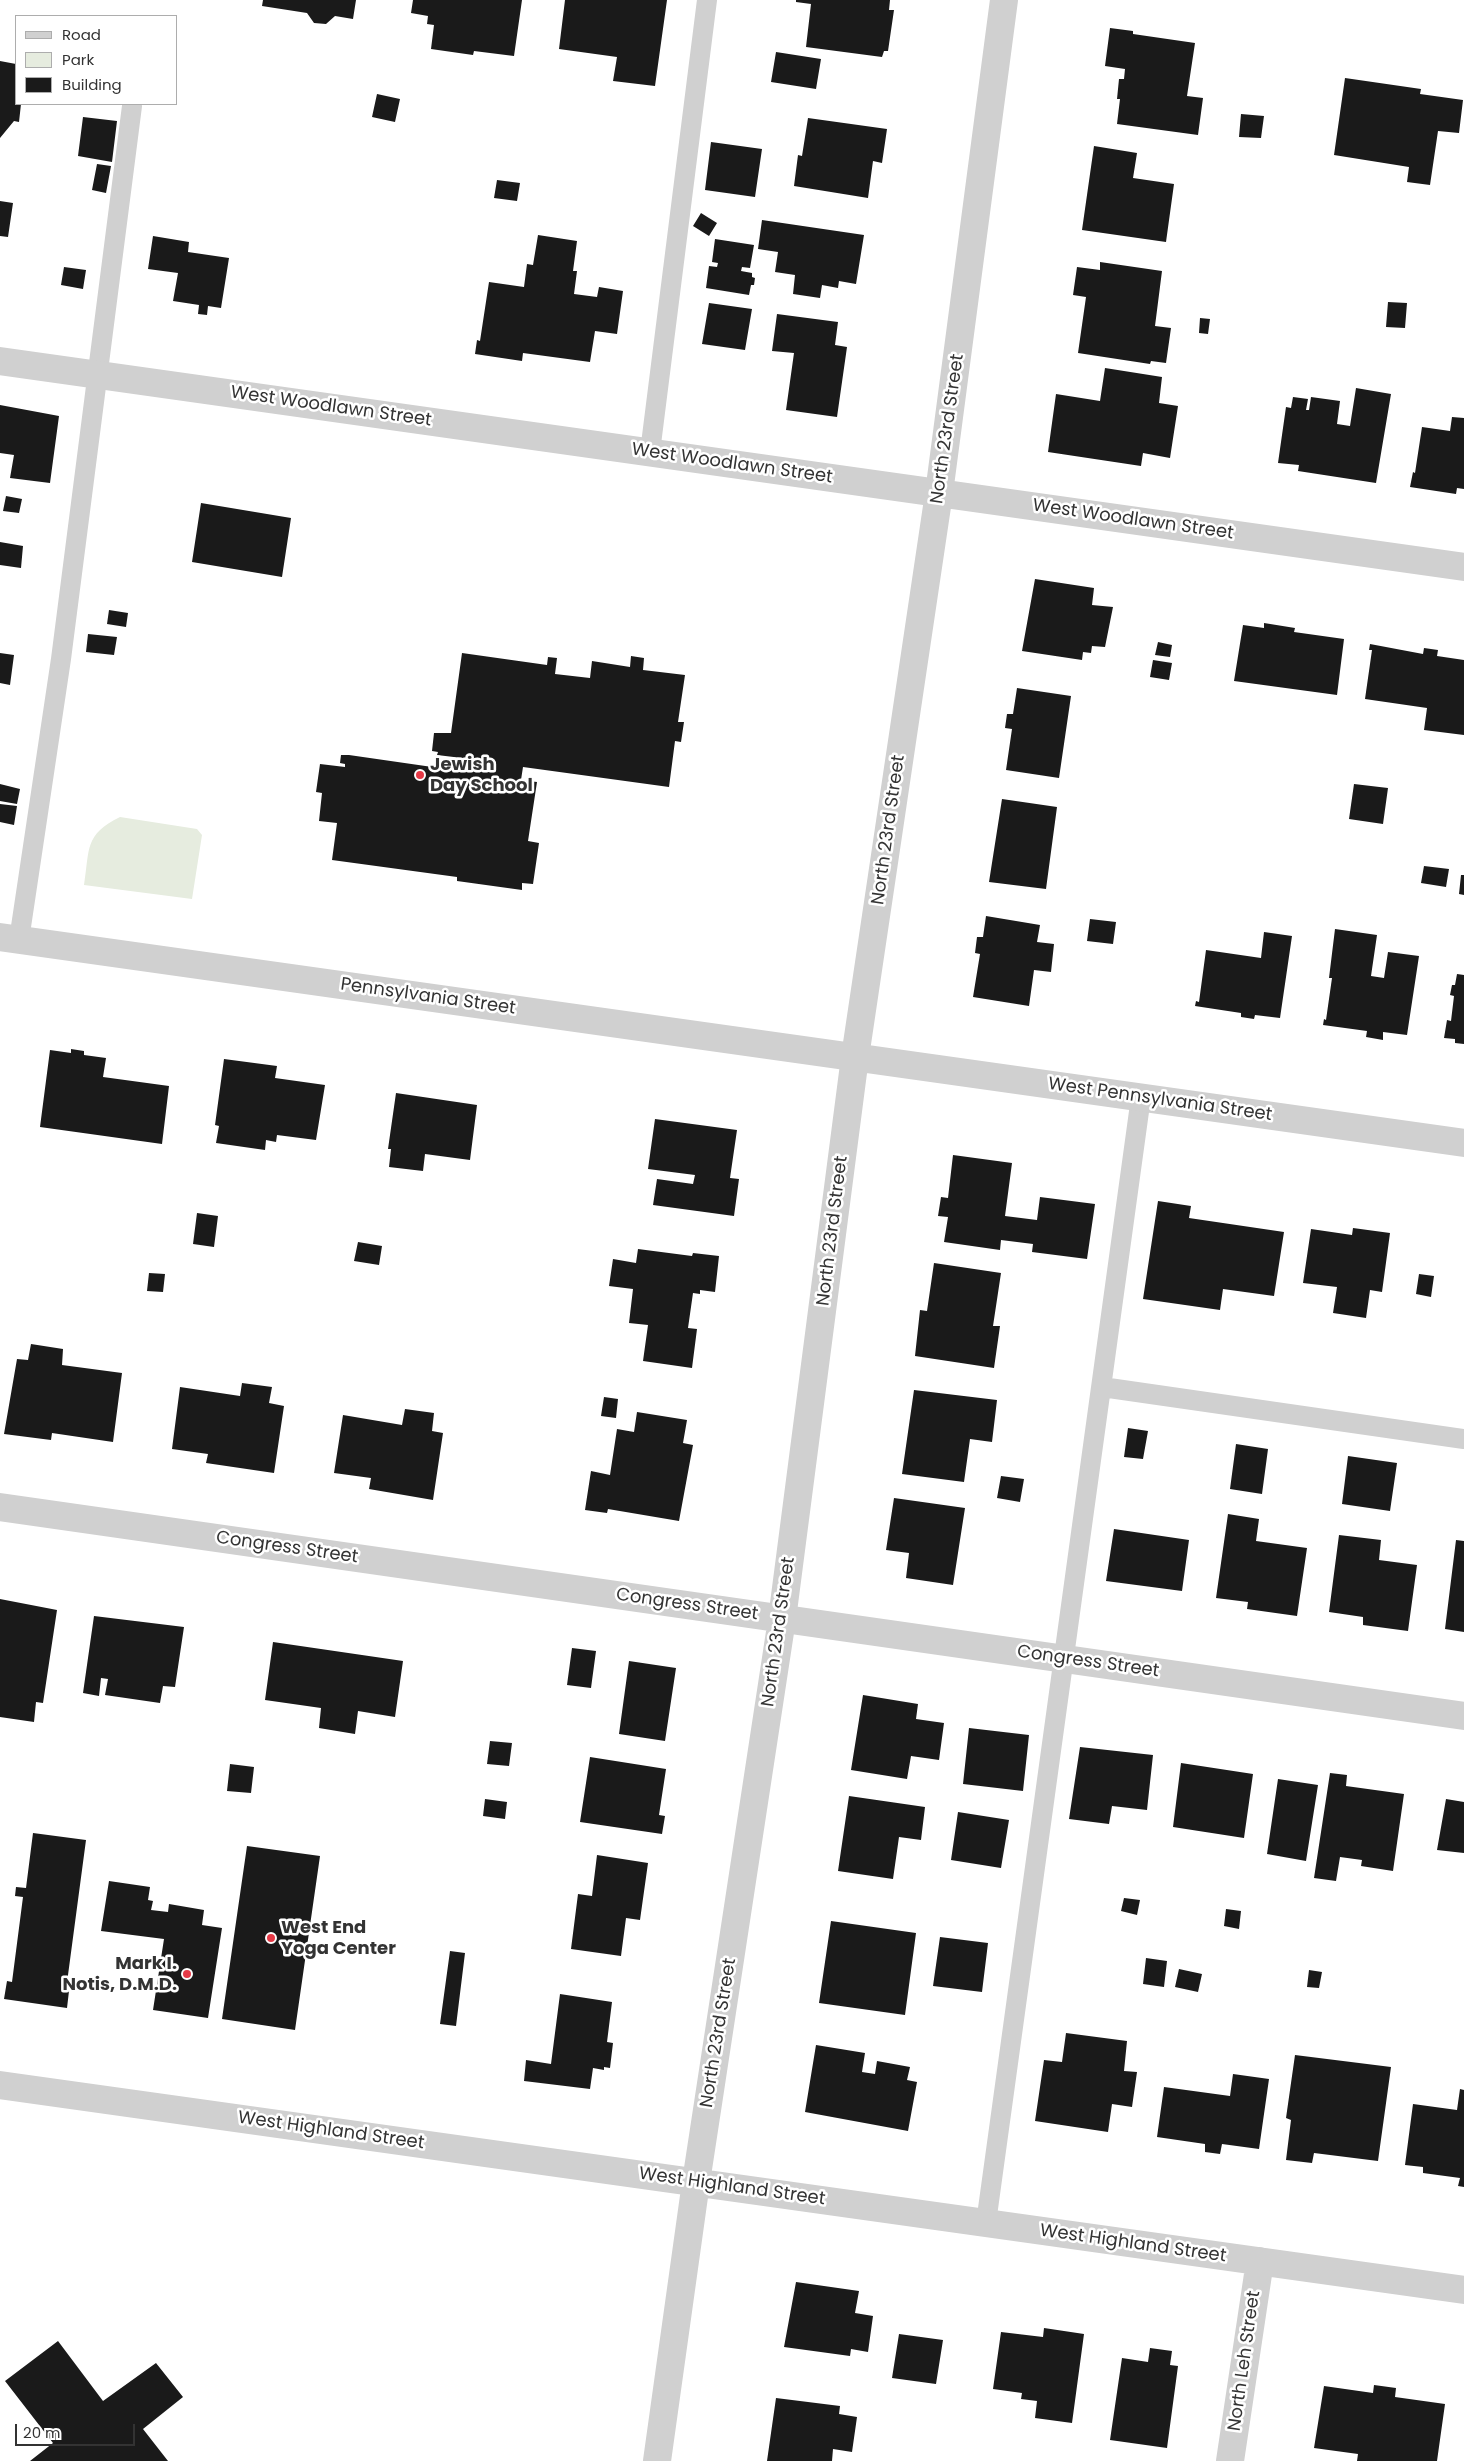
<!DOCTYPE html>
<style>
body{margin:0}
#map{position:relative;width:1464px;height:2461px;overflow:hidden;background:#fff;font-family:Poppins,sans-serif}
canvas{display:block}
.legend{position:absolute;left:15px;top:15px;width:162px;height:90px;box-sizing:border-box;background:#fff;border:1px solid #adadad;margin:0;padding:6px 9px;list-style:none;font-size:15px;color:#333}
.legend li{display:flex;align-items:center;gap:10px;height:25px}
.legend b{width:25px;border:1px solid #adadad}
.scale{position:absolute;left:15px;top:2424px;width:120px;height:22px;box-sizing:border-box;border:2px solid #333;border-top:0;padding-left:6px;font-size:15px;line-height:18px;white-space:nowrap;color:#333;-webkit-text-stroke:4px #fff;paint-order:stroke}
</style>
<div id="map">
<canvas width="1464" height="2461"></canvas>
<ul class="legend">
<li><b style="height:6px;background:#d0d0d0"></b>Road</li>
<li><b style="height:14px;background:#e6ecdf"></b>Park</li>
<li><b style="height:14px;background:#1a1a1a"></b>Building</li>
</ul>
<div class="scale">20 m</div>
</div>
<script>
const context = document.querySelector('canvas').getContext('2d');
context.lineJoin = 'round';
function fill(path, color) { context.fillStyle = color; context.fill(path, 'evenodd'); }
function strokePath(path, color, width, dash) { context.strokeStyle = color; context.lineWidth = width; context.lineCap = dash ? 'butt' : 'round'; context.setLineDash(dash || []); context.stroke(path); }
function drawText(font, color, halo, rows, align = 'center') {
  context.font = font + ' Poppins,sans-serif'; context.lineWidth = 5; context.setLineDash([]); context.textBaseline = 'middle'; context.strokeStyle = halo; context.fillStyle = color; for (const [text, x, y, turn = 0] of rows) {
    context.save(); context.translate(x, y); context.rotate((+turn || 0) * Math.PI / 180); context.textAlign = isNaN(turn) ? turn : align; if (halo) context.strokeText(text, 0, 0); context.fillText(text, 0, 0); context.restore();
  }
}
fill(new Path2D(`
 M 120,817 L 197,829 L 202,835 L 192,899 L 84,885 C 90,848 84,835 120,817 Z`), '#e6ecdf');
fill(new Path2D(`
 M 263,0 L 356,0 L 353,19 L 335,16 L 326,24 L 314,23 L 307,13 L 262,6 Z
 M 413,0 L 522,0 L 514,56 L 474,51 L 473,55 L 431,49 L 434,25 L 427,24 L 428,16 L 411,13 Z
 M 565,0 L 667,0 L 655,86 L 613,81 L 617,57 L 559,49 Z
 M 796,0 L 890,0 L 889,10 L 894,10 L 888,51 L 884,51 L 882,57 L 806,47 L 811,4 L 796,2 Z
 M 1110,28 L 1133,31 L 1133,34 L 1195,43 L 1187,96 L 1203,98 L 1198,135 L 1117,124 L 1120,99 L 1117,99 L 1119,79 L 1124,79 L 1125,69 L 1105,66 Z
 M 776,52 L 821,59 L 816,89 L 771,82 Z
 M 0,61 L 16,64 L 16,104 L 21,104 L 19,122 L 14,121 L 0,138 Z
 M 1345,78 L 1421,89 L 1420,94 L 1463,100 L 1459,133 L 1438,131 L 1430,185 L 1407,182 L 1409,167 L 1334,155 Z
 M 377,94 L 400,99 L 395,122 L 372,117 Z
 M 1241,114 L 1264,116 L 1261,138 L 1239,137 Z
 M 83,117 L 117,121 L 112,162 L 78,156 Z
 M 808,118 L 887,129 L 882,163 L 873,161 L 868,198 L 794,186 L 798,155 L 802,156 Z
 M 711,142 L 762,149 L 755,197 L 705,190 Z
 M 1094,146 L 1137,153 L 1133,178 L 1174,184 L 1166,242 L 1082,230 Z
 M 97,164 L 111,166 L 106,193 L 92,190 Z
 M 497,180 L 520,183 L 517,201 L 494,198 Z
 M 0,201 L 13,203 L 8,237 L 0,236 Z
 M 701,213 L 717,223 L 709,236 L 693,226 Z
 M 762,220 L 864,235 L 856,284 L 839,281 L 838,288 L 822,285 L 820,298 L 793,294 L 795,275 L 775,272 L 778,252 L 758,249 Z
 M 538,235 L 577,241 L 573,271 L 577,271 L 574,294 L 597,297 L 599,287 L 623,291 L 617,334 L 595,331 L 590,362 L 523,353 L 522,361 L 475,354 L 477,340 L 480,341 L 489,282 L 524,287 L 527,264 L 533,265 Z
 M 153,236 L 189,242 L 188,252 L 229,258 L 221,308 L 208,306 L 207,315 L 198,314 L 199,305 L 173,301 L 178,273 L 148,269 Z
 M 715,239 L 754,245 L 750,268 L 742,267 L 741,271 L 752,273 L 752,277 L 755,278 L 754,285 L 751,285 L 749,295 L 706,288 L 709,266 L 717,267 L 718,263 L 712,262 Z
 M 1100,262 L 1162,271 L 1155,326 L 1171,328 L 1166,363 L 1151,361 L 1150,364 L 1078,353 L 1086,297 L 1073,295 L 1077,267 L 1100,270 Z
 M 64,267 L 86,270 L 83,289 L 61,285 Z
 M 1388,302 L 1407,303 L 1405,328 L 1386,327 Z
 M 709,303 L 752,309 L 745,350 L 702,344 Z
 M 777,314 L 838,322 L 835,345 L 847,347 L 837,417 L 786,410 L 794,353 L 772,351 Z
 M 1200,318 L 1210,319 L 1208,334 L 1199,333 Z
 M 1105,368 L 1162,377 L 1159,403 L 1178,406 L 1170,458 L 1143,453 L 1141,466 L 1048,452 L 1056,394 L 1100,401 Z
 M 1356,388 L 1391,394 L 1376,483 L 1298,471 L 1299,465 L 1278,463 L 1286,407 L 1291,408 L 1293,397 L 1308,399 L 1306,410 L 1309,410 L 1311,397 L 1340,401 L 1337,424 L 1350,426 Z
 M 0,405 L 59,416 L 50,483 L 10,478 L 14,455 L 0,453 Z
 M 1452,417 L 1464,418 L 1464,489 L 1457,488 L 1456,494 L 1410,487 L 1413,472 L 1415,473 L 1422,427 L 1450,431 Z
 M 6,496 L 22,499 L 19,513 L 3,511 Z
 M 201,503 L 291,518 L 282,577 L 192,562 Z
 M 0,542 L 23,546 L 21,568 L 0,565 Z
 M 1035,579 L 1094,588 L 1092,605 L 1113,607 L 1105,647 L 1092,646 L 1091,653 L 1083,652 L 1082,660 L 1022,651 Z
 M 109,610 L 128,613 L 126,627 L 107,624 Z
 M 1264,623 L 1295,628 L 1294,632 L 1344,639 L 1337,695 L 1234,681 L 1243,625 L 1264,628 Z
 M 88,634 L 117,637 L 114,655 L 86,652 Z
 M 1158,642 L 1172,645 L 1170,657 L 1155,655 Z
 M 1370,644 L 1423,654 L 1424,648 L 1438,650 L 1437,656 L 1464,660 L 1464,735 L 1424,730 L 1427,708 L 1365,699 L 1372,650 L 1369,650 Z
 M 0,653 L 14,655 L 10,685 L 0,683 Z
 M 462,653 L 547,665 L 548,657 L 557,658 L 555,674 L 590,678 L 592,661 L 630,667 L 631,656 L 644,658 L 643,670 L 685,675 L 678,722 L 684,722 L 681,742 L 675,741 L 669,787 L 523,767 L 521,780 L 537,782 L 528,841 L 539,843 L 533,884 L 522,883 L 522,890 L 457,881 L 457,877 L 332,860 L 337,823 L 319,821 L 322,793 L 316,792 L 320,764 L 345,767 L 345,764 L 340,763 L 341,755 L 349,755 L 460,771 L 462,758 L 437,755 L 438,752 L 432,751 L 434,733 L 451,733 Z
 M 1153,660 L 1172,663 L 1169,680 L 1150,677 Z
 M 1017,688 L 1071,696 L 1059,778 L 1006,770 L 1012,729 L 1005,728 L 1007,714 L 1013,714 Z
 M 0,784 L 20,789 L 17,804 L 0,801 Z
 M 1354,784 L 1388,788 L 1383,824 L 1349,819 Z
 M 1002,799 L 1057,807 L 1046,889 L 989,882 Z
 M 0,804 L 17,806 L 14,825 L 0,822 Z
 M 1424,866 L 1449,869 L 1446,887 L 1421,883 Z
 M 1461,875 L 1464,875 L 1464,895 L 1459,894 Z
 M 986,916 L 1040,925 L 1037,942 L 1054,944 L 1051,972 L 1034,970 L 1029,1006 L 973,997 L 980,954 L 975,953 L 977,937 L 983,937 Z
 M 1090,919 L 1116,922 L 1113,944 L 1087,941 Z
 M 1335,929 L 1377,935 L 1371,976 L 1384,978 L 1388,952 L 1419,956 L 1407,1035 L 1383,1032 L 1383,1040 L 1366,1037 L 1367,1031 L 1323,1025 L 1324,1019 L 1326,1020 L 1332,978 L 1329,978 Z
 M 1264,932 L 1292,936 L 1280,1018 L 1255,1015 L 1254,1019 L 1241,1017 L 1241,1013 L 1195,1006 L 1196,1001 L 1199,1002 L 1206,950 L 1261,958 Z
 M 1457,974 L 1464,975 L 1464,1044 L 1455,1043 L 1455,1039 L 1444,1038 L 1447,1020 L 1451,1021 L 1454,996 L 1450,995 L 1452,985 L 1455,985 Z
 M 71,1049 L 84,1051 L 84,1055 L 106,1058 L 103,1077 L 169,1086 L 162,1144 L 40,1127 L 50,1050 L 71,1053 Z
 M 224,1059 L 277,1066 L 275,1078 L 325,1085 L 316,1140 L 277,1135 L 276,1142 L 266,1140 L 265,1150 L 216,1143 L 219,1126 L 215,1125 Z
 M 396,1093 L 477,1105 L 470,1160 L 425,1154 L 423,1171 L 389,1167 L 391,1149 L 388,1149 Z
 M 655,1119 L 737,1130 L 730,1178 L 739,1179 L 734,1216 L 653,1205 L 657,1179 L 693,1184 L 695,1175 L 648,1169 Z
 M 953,1155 L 1012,1163 L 1005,1216 L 1037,1220 L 1040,1197 L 1095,1204 L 1087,1259 L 1032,1252 L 1033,1244 L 1001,1240 L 1000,1250 L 944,1242 L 948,1217 L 938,1216 L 941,1197 L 948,1198 Z
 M 1158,1201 L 1191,1206 L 1189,1218 L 1284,1232 L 1274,1296 L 1223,1289 L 1220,1310 L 1143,1299 Z
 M 197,1213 L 218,1216 L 214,1247 L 193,1244 Z
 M 1353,1228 L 1390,1233 L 1382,1292 L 1370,1290 L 1366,1318 L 1333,1313 L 1337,1287 L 1303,1283 L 1311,1229 L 1352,1235 Z
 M 358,1242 L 382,1246 L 379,1265 L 354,1261 Z
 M 638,1249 L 692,1256 L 693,1253 L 719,1256 L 715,1292 L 700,1290 L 700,1294 L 693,1293 L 688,1328 L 697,1329 L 692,1368 L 643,1361 L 648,1325 L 629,1323 L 633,1289 L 609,1286 L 613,1259 L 636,1263 Z
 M 934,1263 L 1001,1273 L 993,1326 L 1000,1326 L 994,1368 L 915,1356 L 920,1310 L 927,1311 Z
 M 149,1273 L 165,1274 L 163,1292 L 147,1291 Z
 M 1419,1274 L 1434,1276 L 1431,1297 L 1416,1294 Z
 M 31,1344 L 63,1349 L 62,1365 L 122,1373 L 113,1442 L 52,1433 L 51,1440 L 4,1434 L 17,1359 L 28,1360 Z
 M 242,1383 L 272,1387 L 269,1403 L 284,1406 L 274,1473 L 206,1463 L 208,1454 L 172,1449 L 180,1387 L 240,1396 Z
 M 914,1390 L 997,1400 L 992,1442 L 970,1439 L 964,1482 L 902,1474 Z
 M 604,1397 L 618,1399 L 616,1418 L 601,1416 Z
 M 405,1409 L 434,1413 L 432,1431 L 443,1433 L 433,1500 L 369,1489 L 371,1478 L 334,1473 L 343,1415 L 402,1425 Z
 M 637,1412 L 687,1420 L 683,1443 L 693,1445 L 679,1521 L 608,1509 L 607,1513 L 585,1510 L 591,1471 L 610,1475 L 617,1429 L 634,1432 Z
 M 1128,1428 L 1148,1431 L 1143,1459 L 1124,1457 Z
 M 1236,1444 L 1268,1449 L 1262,1494 L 1230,1489 Z
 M 1348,1456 L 1397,1463 L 1390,1511 L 1342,1504 Z
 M 1001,1476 L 1024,1479 L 1020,1502 L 997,1498 Z
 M 894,1498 L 965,1508 L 953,1585 L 906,1578 L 909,1553 L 886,1550 Z
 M 1228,1514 L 1259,1519 L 1256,1541 L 1307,1548 L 1297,1616 L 1247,1609 L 1248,1602 L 1216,1598 Z
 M 1114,1529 L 1189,1540 L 1182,1591 L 1106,1581 Z
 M 1339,1535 L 1381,1540 L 1379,1560 L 1417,1565 L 1408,1631 L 1363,1625 L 1363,1617 L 1329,1612 Z
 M 1456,1540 L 1464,1541 L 1464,1632 L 1445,1629 Z
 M 0,1599 L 57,1610 L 43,1703 L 36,1702 L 34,1722 L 0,1717 Z
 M 94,1616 L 184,1627 L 175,1687 L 163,1686 L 160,1703 L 105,1695 L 108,1679 L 101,1678 L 99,1696 L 83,1693 Z
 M 273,1642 L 403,1661 L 395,1717 L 358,1711 L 355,1734 L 319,1728 L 321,1708 L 265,1700 Z
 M 572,1648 L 596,1651 L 591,1688 L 567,1685 Z
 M 629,1661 L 676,1668 L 665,1741 L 619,1734 Z
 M 863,1695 L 918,1704 L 916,1719 L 944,1723 L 939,1760 L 911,1756 L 907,1779 L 851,1770 Z
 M 969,1728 L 1029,1735 L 1023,1791 L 963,1784 Z
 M 490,1741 L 512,1743 L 509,1766 L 487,1764 Z
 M 1080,1747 L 1153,1755 L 1147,1810 L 1112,1806 L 1109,1824 L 1069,1819 Z
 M 590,1757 L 666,1769 L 659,1815 L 665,1816 L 662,1834 L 580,1822 Z
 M 1181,1763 L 1253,1774 L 1244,1838 L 1173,1827 Z
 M 230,1764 L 254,1767 L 251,1793 L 227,1791 Z
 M 1330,1773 L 1347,1775 L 1346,1786 L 1404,1794 L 1393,1871 L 1361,1866 L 1362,1860 L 1340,1857 L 1336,1881 L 1314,1878 Z
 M 1278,1779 L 1318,1785 L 1306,1861 L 1267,1854 Z
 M 849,1796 L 925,1807 L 921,1840 L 899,1837 L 893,1879 L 838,1871 Z
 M 485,1799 L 507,1802 L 505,1819 L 483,1816 Z
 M 1446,1799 L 1464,1802 L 1464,1853 L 1437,1850 Z
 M 958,1812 L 1009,1820 L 1001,1868 L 951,1860 Z
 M 33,1833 L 86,1840 L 66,1990 L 69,1991 L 67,2008 L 4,1999 L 7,1981 L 12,1982 L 23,1897 L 15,1896 L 16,1887 L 26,1888 Z
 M 247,1846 L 320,1856 L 295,2030 L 222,2019 Z
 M 597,1855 L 648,1863 L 640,1920 L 626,1918 L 621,1956 L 571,1949 L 578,1894 L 592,1896 Z
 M 109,1881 L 150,1887 L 148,1900 L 153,1901 L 151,1910 L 168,1912 L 169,1904 L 204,1910 L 202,1925 L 222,1928 L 208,2018 L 153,2010 L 164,1939 L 101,1931 Z
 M 1124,1898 L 1140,1900 L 1137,1915 L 1121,1911 Z
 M 1226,1909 L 1241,1911 L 1239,1929 L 1224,1926 Z
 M 831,1921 L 916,1933 L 905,2015 L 819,2003 Z
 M 940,1937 L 988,1943 L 982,1992 L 933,1986 Z
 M 450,1951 L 465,1953 L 456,2026 L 440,2024 Z
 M 1146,1958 L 1167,1961 L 1164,1987 L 1143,1984 Z
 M 1179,1969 L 1202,1974 L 1198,1992 L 1175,1987 Z
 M 1309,1970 L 1322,1972 L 1319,1988 L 1307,1987 Z
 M 560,1994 L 612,2002 L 607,2042 L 613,2043 L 610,2068 L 604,2067 L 604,2070 L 593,2068 L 590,2089 L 524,2081 L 526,2060 L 551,2064 Z
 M 1066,2033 L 1127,2041 L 1124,2071 L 1137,2072 L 1132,2107 L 1112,2104 L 1108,2132 L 1035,2121 L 1044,2060 L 1062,2062 Z
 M 816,2045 L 865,2053 L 862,2072 L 875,2074 L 877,2061 L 910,2067 L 907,2080 L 917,2082 L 908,2131 L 805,2112 Z
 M 1295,2055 L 1391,2067 L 1378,2161 L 1314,2153 L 1312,2163 L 1286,2160 L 1291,2120 L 1286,2118 Z
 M 1233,2074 L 1269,2079 L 1259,2149 L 1222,2144 L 1220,2154 L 1205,2152 L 1205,2144 L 1157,2137 L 1164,2087 L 1230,2096 Z
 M 1460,2089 L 1464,2090 L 1464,2187 L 1458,2186 L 1460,2178 L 1423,2173 L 1423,2167 L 1405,2165 L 1413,2104 L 1457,2110 Z
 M 796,2282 L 859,2291 L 855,2313 L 873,2316 L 868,2352 L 851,2349 L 850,2356 L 784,2347 Z
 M 1044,2328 L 1084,2334 L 1072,2423 L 1035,2418 L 1037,2401 L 1021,2399 L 1022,2393 L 993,2389 L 1001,2332 L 1043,2337 Z
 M 899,2334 L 943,2340 L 936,2384 L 892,2378 Z
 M 58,2341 L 103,2401 L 156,2363 L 183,2397 L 143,2429 L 168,2461 L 30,2461 L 53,2443 L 5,2381 Z
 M 1150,2348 L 1172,2351 L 1170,2365 L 1178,2366 L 1167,2448 L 1110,2440 L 1122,2358 L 1148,2362 Z
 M 1374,2385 L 1396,2388 L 1395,2397 L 1445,2404 L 1437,2461 L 1357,2461 L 1358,2454 L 1314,2448 L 1324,2386 L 1373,2393 Z
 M 776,2398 L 840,2406 L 839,2414 L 857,2417 L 852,2452 L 833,2449 L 832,2461 L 767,2461 Z`), '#1a1a1a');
strokePath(new Path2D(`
 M 650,452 L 707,0
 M 19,940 L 61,659 L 132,106
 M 1102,1387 L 1464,1439
 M 986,2223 L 1141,1097`), '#d0d0d0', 20);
strokePath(new Path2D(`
 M 0,361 L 1464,567
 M 0,937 L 1464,1143
 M 0,1507 L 1464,1716
 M 0,2085 L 1464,2290
 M 657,2461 L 696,2182 L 782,1619 L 855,1057 L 939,493 L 1004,0
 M 1230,2461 L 1260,2261`), '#d0d0d0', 28);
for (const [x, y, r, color] of [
 [420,775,5,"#e63946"],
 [271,1938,5,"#e63946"],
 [187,1974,5,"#e63946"]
]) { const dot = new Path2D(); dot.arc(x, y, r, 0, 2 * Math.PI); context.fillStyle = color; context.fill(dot); strokePath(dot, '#fff', 2); }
drawText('18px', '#333', '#fff', [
 ["West Woodlawn Street",331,407,8],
 ["North 23rd Street",948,429,-82],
 ["West Woodlawn Street",732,464,8],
 ["West Woodlawn Street",1133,520,8],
 ["North 23rd Street",889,830,-82],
 ["Pennsylvania Street",428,997,8],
 ["West Pennsylvania Street",1160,1100,8],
 ["North 23rd Street",833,1231,-83],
 ["Congress Street",287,1548,8],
 ["Congress Street",687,1605,8],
 ["North 23rd Street",779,1632,-82],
 ["Congress Street",1088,1662,8],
 ["North 23rd Street",719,2033,-81],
 ["West Highland Street",331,2131,8],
 ["West Highland Street",732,2187,8],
 ["West Highland Street",1133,2244,8],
 ["North Leh Street",1245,2361,-82]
]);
drawText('bold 18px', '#333', '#fff', [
 ["Jewish",430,765],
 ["Day School",430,786],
 ["West End",281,1928],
 ["Yoga Center",281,1949],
 ["Mark I.",177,1964,"right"],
 ["Notis, D.M.D.",177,1985,"right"]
], 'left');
</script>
